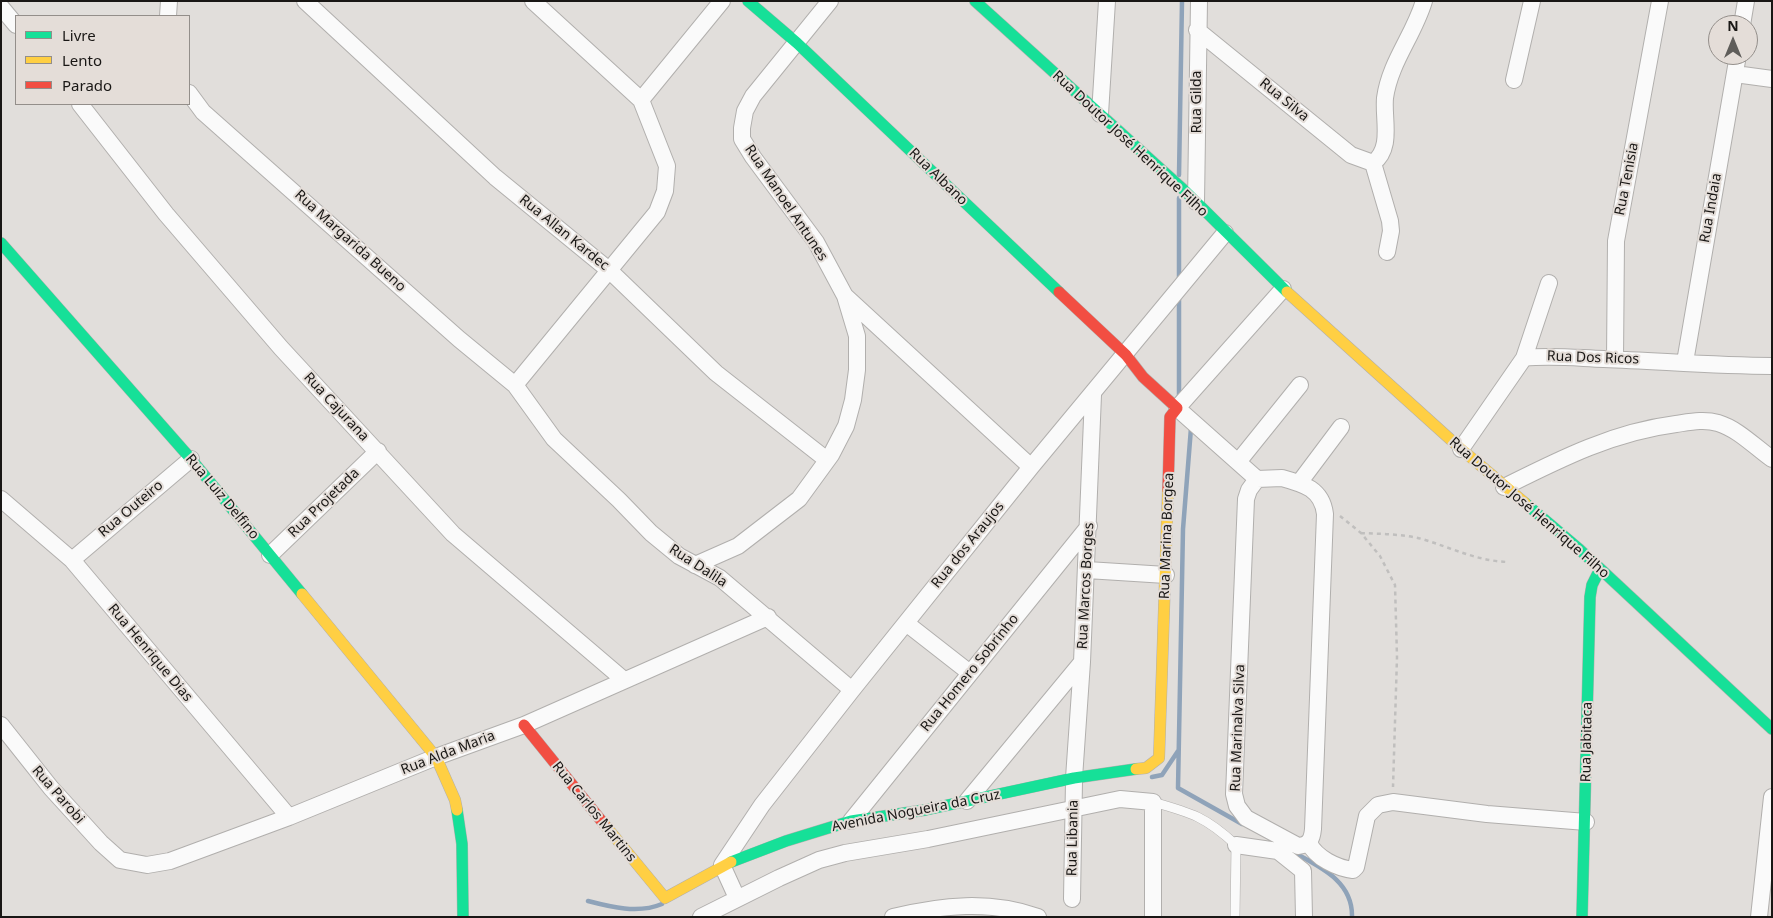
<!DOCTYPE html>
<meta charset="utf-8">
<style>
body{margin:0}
#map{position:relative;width:1773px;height:918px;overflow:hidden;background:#e1dedb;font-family:"Noto Sans",sans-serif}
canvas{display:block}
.frame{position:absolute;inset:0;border:2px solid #191715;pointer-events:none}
.legend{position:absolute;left:15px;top:15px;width:175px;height:90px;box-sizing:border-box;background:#e4ddd8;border:1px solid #938e8a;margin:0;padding:6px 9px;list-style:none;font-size:15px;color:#191715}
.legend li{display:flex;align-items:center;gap:10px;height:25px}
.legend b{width:25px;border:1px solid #938e8a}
.north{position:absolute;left:1708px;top:15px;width:50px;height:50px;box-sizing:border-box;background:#e4ddd8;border:1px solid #938e8a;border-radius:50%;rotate:0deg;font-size:14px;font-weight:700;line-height:20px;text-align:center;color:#191715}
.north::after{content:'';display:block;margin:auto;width:18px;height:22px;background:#5f5d5a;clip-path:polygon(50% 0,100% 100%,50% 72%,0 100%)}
</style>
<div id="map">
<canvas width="1773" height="918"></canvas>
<div class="frame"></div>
<ul class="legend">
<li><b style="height:6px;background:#16e098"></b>Livre</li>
<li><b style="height:6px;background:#ffcf43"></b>Lento</li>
<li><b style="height:6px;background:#f24e42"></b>Parado</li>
</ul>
<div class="north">N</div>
</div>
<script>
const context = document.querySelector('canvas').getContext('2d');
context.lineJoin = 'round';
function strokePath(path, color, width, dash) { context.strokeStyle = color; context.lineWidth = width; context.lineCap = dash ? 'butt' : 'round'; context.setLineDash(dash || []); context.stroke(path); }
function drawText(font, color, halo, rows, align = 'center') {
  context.font = font + ' "Noto Sans",sans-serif'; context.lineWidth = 4; context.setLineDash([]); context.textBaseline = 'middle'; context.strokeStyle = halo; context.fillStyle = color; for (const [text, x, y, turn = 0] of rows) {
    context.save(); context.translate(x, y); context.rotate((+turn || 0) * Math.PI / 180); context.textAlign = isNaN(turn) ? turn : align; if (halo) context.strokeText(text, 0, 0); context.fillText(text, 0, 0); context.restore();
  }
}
strokePath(new Path2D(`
 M 1179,175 L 1182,1
 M 1179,280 L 1179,198
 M 1179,397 L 1179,295
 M 1191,428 L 1183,529 L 1178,788 L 1242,824
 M 1152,777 L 1162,775 L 1178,751
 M 1293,852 C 1320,867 1353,881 1352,917
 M 588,901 C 611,907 638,914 662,904`), '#8fa3b9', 4.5);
const lane = new Path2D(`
 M 1153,802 C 1192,813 1206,817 1236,845 L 1235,917`);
const street = new Path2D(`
 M 305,1 L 495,177 L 610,271 L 716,373 L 827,460
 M 1,7 L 16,25
 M 168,16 L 169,1
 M 1742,25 L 1746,1
 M 1197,30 L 1351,155 L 1373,163
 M 1735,74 L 1772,79
 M 1514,80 L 1532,1
 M 189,93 L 203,112 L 459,339 L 515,385 L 554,439 L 619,500 L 651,533 L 679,556 L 720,578 L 852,690
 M 641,100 L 722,1
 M 80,104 L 166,214 L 281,348 L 453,534 L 624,680
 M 1100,114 L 1107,1
 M 1373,163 C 1393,148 1383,120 1385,98 C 1390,62 1414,35 1424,1
 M 1373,163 L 1390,221 L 1391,231 L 1387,252
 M 1196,202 L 1199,1
 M 845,296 L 1031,467
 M 1524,358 L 1549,283
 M 1615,359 L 1616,241 L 1660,1
 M 1685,362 L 1738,55
 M 515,385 L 657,212 L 665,191 L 667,166 L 641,100 L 533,1
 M 1179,406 L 1283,289
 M 1177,408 L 1257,479
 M 1461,449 L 1524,358 C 1550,355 1577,358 1604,359 C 1660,361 1716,366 1772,366
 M 1238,462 L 1300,385
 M 1282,478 C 1304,484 1322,489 1325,514 L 1313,829 C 1312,840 1309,845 1298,846 L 1246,818 L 1237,806 L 1234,794 L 1246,499 L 1249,490 L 1257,479 Z
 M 1299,483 L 1341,427
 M 1504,487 C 1560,459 1613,432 1676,424 C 1690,422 1704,419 1718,423 C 1738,429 1755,447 1772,459
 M 1,499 L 72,560 L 289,817
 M 270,555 L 378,451
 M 72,560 L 191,459
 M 695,565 L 738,546 L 799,499 L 831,455 L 846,426 L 853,400 L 857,370 L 857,336 L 845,296 L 816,242 L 753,157 L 742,139 L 742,128 L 745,111 L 753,96 L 830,1
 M 1087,570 L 1166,575
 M 906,623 L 970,673
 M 1,725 L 51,788 L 101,843 L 120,860 L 147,865 L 170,861 L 289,817 L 436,757 L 524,725 L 768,617
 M 1074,778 L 1082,662 L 1093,395
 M 967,801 L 1082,662
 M 851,821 L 1089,526
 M 1309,843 C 1316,858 1337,868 1353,870 L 1356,867 L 1367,816 L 1378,805 L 1393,802 L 1487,814 L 1586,822
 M 1236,845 L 1278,851 L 1303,871 L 1304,917
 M 737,898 L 722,865 L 762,805 L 852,690 L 1031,467 L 1225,233
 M 1072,899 L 1074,781
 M 701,917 L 779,878 L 819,860 L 845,853 L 928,839 L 1120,799 L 1153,802 L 1153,917
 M 893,917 C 942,905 990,900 1038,917
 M 1759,917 L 1772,797`);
const fast = new Path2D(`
 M 748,1 L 797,43 L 1059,292
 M 975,1 L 1185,191 L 1287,292
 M 1,243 L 191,459 L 302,594
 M 1525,503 L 1579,549 L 1772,729
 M 457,810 L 462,844 L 463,917
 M 731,862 L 786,841 L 851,821 L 925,810 L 1074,778 L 1136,769
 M 1582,917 L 1590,597 L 1592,585 L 1600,569`);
const slow = new Path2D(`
 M 1287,292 L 1461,449 L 1525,503
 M 302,594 L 436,757 L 455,800 L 457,810
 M 1136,769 L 1146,768 L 1159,758 L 1168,490
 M 604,824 L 665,898 L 731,862`);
const jam = new Path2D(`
 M 1059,292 L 1126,355 L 1143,377 L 1177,408 L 1170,417 L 1168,490
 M 524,725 L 604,824`);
strokePath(lane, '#b1afad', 10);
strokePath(street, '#b1afad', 18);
strokePath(fast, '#b1afad', 12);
strokePath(slow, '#b1afad', 12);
strokePath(jam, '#b1afad', 12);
strokePath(new Path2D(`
 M 1340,516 L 1361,533 L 1380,556 L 1395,585 L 1397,657 L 1393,787
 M 1361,533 C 1381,534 1403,534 1422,539 C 1452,548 1477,561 1508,562`), '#c0bfbe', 2.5, [4, 4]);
strokePath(lane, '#fafafa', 9);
strokePath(street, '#fafafa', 16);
strokePath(fast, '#16e098', 11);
strokePath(slow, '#ffcf43', 11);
strokePath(jam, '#f24e42', 11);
drawText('14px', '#191715', '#e4ddd8', [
 ["Rua Silva",1284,100,39],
 ["Rua Gilda",1197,102,-90],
 ["Rua Doutor José Henrique Filho",1130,144,43],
 ["Rua Albano",938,177,44],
 ["Rua Tenisia",1627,179,-79],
 ["Rua Manoel Antunes",786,203,56],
 ["Rua Indaia",1711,208,-80],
 ["Rua Allan Kardec",564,233,39],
 ["Rua Margarida Bueno",350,241,42],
 ["Rua Dos Ricos",1593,358,2],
 ["Rua Cajurana",336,407,47],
 ["Rua Luiz Delfino",222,497,50],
 ["Rua Projetada",324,503,-44],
 ["Rua Doutor José Henrique Filho",1529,508,41],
 ["Rua Outeiro",131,509,-40],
 ["Rua Marina Borgea",1167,536,-88],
 ["Rua dos Araujos",968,545,-51],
 ["Rua Dalila",698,566,33],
 ["Rua Marcos Borges",1086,586,-87],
 ["Rua Henrique Dias",150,653,50],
 ["Rua Homero Sobrinho",970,673,-51],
 ["Rua Marinalva Silva",1238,728,-88],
 ["Rua Jabitaca",1587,742,-89],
 ["Rua Alda Maria",448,753,-21],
 ["Rua Parobi",58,795,49],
 ["Avenida Nogueira da Cruz",916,811,-11],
 ["Rua Carlos Martins",594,812,51],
 ["Rua Libania",1073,838,-89]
]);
</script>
